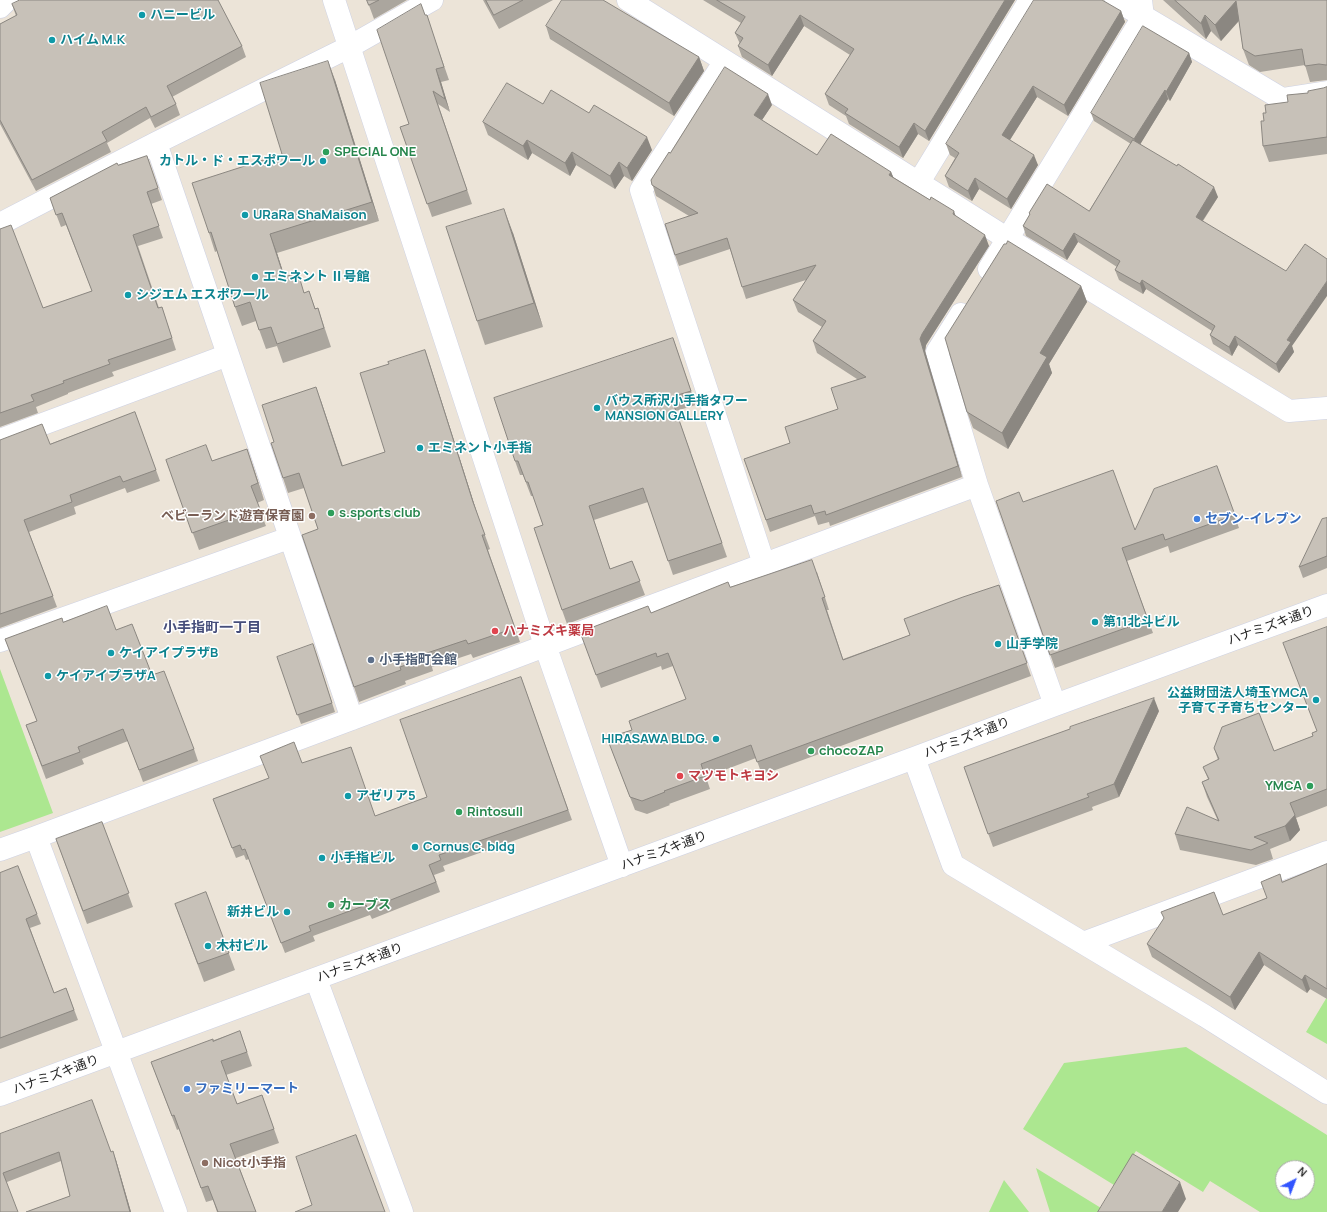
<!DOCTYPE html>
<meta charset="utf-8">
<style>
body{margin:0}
#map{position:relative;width:1327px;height:1212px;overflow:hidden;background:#ece4d8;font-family:Manrope,sans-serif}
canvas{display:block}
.north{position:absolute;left:1275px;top:1160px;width:40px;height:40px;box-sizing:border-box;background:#fff;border:1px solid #a9a9a9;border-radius:50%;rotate:42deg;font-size:11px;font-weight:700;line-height:16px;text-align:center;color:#282828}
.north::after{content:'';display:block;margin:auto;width:14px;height:18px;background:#3255ff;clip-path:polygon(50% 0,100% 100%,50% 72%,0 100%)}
</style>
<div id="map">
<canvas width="1327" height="1212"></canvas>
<div class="north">N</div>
</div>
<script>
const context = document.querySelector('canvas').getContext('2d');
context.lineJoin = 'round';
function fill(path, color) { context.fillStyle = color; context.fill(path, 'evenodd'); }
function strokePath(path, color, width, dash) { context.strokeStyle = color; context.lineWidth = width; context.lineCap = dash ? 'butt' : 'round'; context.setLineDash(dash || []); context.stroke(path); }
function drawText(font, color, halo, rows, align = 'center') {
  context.font = font + ' Manrope,"Noto Sans JP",sans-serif'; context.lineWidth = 3; context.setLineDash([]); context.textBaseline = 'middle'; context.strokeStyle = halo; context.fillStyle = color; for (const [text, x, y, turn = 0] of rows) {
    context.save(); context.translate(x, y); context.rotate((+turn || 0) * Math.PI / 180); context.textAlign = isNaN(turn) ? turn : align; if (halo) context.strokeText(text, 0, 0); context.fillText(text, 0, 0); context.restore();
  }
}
fill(new Path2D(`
 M 0,669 L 53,813 L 0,832 Z
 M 1327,997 L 1327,1044 L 1306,1032 Z
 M 1186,1047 L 1327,1135 L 1327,1212 L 1260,1212 L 1210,1181 L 1203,1192 L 1136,1151 L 1114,1185 L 1023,1129 L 1064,1063 ZM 1283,1168 L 1307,1168 L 1307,1192 L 1283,1192 Z
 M 1036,1168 L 1101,1208 L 1098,1212 L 1050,1212 Z
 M 1004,1180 L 1029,1212 L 989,1212 Z`), '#ace790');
const minor = new Path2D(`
 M 334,0 L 545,645 L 622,866
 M 628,0 L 1008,239 L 1289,411 L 1327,408
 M 1116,0 L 1282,99 L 1327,92
 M 0,7 L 7,0
 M 725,61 L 641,190 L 764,564
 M 156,143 L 352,719
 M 919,182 L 1030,0
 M 0,224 L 156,143 L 349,47 L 432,0
 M 989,269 L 1143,17 L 1141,0
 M 0,440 L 228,355
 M 977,485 L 1055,705
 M 0,641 L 289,538
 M 914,758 L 953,865 L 1205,1016 L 1327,1093
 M 36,837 L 352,719 L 587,630 L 977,485 L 937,352 L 961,314
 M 0,850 L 36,837 L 176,1212
 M 1083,943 L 1327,852
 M 316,979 L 402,1212
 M 0,1095 L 914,758 L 1055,705 L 1327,605`);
strokePath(minor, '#cdd1e3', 23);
strokePath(minor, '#fff', 22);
fill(new Path2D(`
 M 367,0 L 407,0 L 374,19 Z
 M 483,0 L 553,0 L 499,29 Z
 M 703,0 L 1015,0 L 929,141 L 918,134 L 903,158 L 849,124 L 846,116 L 829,105 L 825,94 L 850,55 L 804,26 L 772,76 L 742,57 L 738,46 L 740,44 L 735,33 L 741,23 Z
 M 1163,0 L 1327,0 L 1327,80 L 1310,82 L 1305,65 L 1260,72 L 1249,65 L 1243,49 L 1239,21 L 1221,41 L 1211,31 L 1206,39 Z
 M 12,4 L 242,46 L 246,57 L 172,97 L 176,104 L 180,115 L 155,128 L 150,118 L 107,143 L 111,152 L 36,191 L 0,124 L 0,24 L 16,16 Z
 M 1121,11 L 1125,22 L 1068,116 L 1037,97 L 1010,140 L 1038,165 L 1011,209 L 979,189 L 972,201 L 949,187 L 945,176 L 955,158 L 950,155 L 946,144 Z
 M 425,15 L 427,15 L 431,28 L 449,80 L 441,82 L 450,112 L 438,104 L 472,204 L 432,217 L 400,127 L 409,124 Z
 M 546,26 L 699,57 L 704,71 L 674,116 L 550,39 Z
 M 1189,53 L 1192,62 L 1170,101 L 1168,99 L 1140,144 L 1218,197 L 1203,221 L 1292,346 L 1294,352 L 1279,373 L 1238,345 L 1232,356 L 1213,344 L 1210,335 L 1212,331 L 1146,289 L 1143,294 L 1119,280 L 1115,270 L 1117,267 L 1078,242 L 1067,260 L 1026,236 L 1023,226 L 1030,215 L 1029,213 L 1089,211 L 1131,144 L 1094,121 L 1091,113 Z
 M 335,80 L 379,221 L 277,253 L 284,277 L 305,293 L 309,291 L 315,308 L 318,308 L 331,347 L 283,363 L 277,346 L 266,349 L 256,321 L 242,326 L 235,307 L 217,251 L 215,252 L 209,233 L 282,154 Z
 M 1327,87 L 1327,154 L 1269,162 L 1263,146 L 1264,121 L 1266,113 L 1308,93 Z
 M 543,104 L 652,150 L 632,181 L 624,176 L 615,189 L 576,165 L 570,176 L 532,153 L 528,160 L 488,135 L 483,122 Z
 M 772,105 L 762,120 L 817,155 L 891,172 L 893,177 L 956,216 L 989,246 L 926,345 L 925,351 L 962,477 L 830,526 L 829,522 L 818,525 L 815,516 L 770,532 L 744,459 L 790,443 L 838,409 L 857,379 L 817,353 L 813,341 L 822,327 L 798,312 L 793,300 L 806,280 L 746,299 L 730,249 L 679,266 L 675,255 L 689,216 L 656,196 L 651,180 L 670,153 Z
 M 147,156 L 162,200 L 151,204 L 163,238 L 138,246 L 159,308 L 162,307 L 176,350 L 112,372 L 114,376 L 68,393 L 68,394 L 36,407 L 38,413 L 0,427 L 0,229 L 43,308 L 92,291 L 66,225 L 61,227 L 50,198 L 118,165 Z
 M 513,233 L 543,327 L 485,345 L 477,321 Z
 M 1081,286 L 1087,302 L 1049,364 L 1052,373 L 1008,449 L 973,428 L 967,412 Z
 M 673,338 L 696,405 L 676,411 L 727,557 L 673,575 L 648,502 L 594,520 L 610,569 L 632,561 L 645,595 L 567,624 L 562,610 L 543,525 L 533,496 L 531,496 L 523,475 L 520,475 L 515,461 Z
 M 425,350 L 430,365 L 478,516 L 490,549 L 488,550 L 520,642 L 473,658 L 471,654 L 432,667 L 433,671 L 405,681 L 406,684 L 359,702 L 354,687 L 318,529 L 304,488 L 288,493 L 283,478 L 274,442 L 321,401 L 343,466 L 385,452 L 389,364 Z
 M 135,412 L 160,481 L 127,493 L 125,488 L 74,507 L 76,514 L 29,532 L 57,607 L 0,628 L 0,440 L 50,444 Z
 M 247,449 L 264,500 L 257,503 L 266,526 L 199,550 L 166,460 L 212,461 Z
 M 1217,466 L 1239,528 L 1170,553 L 1168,546 L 1127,561 L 1153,633 L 1055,668 L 996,501 L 1135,530 Z
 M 1327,518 L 1327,568 L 1303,578 L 1299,567 Z
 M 817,572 L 829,610 L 827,610 L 843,659 L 910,635 L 999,585 L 1031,676 L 762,775 L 756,758 L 706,777 L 710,789 L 669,804 L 670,805 L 647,814 L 635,810 L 612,751 L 632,730 L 686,699 L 673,666 L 662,670 L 661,666 L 601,688 L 580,632 L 651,613 L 730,587 Z
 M 63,622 L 116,630 L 152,675 L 194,749 L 198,761 L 143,782 L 128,741 L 82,759 L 84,764 L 46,779 L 26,725 L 37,721 L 5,639 Z
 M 1327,627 L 1327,806 L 1296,818 L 1300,830 L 1290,841 L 1270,849 L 1273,859 L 1256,865 L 1180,850 L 1175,834 L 1218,821 L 1207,797 L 1202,782 L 1208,779 L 1203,767 L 1218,760 L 1214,748 L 1274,751 L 1313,736 L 1317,732 Z
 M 316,653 L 335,712 L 301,724 L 277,657 Z
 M 521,677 L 572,820 L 443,866 L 445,871 L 434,875 L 440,892 L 372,919 L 370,915 L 313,936 L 315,941 L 285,953 L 249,859 L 246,860 L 244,855 L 236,858 L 213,799 L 268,779 L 302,763 L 375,816 L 427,797 Z
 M 1159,711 L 1119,797 L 1092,807 L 1093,810 L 993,847 L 964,767 Z
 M 102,822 L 133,907 L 87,924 L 56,839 Z
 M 1327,864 L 1327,999 L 1310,989 L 1307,993 L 1264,965 L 1235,1010 L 1152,957 L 1147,944 L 1267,898 L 1282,882 Z
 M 18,866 L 41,924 L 30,928 L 54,993 L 66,988 L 78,1020 L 0,1049 L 0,873 Z
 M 206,892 L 235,970 L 204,982 L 175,904 Z
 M 240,1031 L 252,1066 L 226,1075 L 237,1104 L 262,1095 L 279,1143 L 236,1158 L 256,1212 L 217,1212 L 213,1200 L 206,1202 L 179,1129 L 177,1130 L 151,1062 Z
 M 0,1134 L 111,1152 L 116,1160 L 131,1212 L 26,1212 L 70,1196 L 61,1161 L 7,1182 L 0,1212 Z`), '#aba69e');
fill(new Path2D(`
 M 1005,0 L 1015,0 L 929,141 L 925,131 Z
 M 1236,1 L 1242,17 L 1221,41 L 1215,25 Z
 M 1121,11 L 1125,22 L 1068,116 L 1064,105 Z
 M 800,15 L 804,26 L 772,76 L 768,65 Z
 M 1205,15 L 1211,31 L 1206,39 L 1201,23 Z
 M 1189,53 L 1192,62 L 1170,101 L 1166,92 Z
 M 699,57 L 704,71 L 674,116 L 669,103 Z
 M 328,61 L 335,80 L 379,221 L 372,202 Z
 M 436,69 L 441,82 L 450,112 L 445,99 Z
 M 1033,86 L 1037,97 L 1006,146 L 1002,135 Z
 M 1165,90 L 1168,99 L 1138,148 L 1134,139 Z
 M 768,94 L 772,105 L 758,126 L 754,115 Z
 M 914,123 L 918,134 L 903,158 L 899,147 Z
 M 647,137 L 652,150 L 632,181 L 627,168 Z
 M 527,140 L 532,153 L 528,160 L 523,146 Z
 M 572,152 L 576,165 L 570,176 L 565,163 Z
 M 1034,155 L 1038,165 L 1011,209 L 1007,199 Z
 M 619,162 L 624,176 L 615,189 L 610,176 Z
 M 891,172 L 896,183 L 889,175 Z
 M 975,178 L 979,189 L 972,201 L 968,191 Z
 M 1214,187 L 1218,197 L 1199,226 L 1196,217 Z
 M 504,209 L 513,233 L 543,327 L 534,303 Z
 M 954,211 L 958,223 L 953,214 Z
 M 1074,233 L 1078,242 L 1067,260 L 1063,251 Z
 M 270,234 L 277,253 L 291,296 L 284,277 Z
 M 985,235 L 989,246 L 926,345 L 925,351 L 962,477 L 958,466 L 920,339 L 922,334 Z
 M 1142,280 L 1146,289 L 1143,294 L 1140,284 Z
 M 1327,281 L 1327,296 L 1292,346 L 1294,352 L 1279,373 L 1276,364 L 1287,340 Z
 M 1081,286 L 1087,302 L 1049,364 L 1052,373 L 1008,449 L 1002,433 L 1040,353 Z
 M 1235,336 L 1238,345 L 1232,356 L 1229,347 Z
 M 425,350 L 430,365 L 478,516 L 473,502 Z
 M 316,387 L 321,401 L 347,480 L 342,466 Z
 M 247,449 L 253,466 L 264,500 L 258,483 Z
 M 1154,698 L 1159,711 L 1119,797 L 1114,784 Z
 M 1295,815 L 1300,830 L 1290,841 L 1285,826 Z
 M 1259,952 L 1264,965 L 1235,1010 L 1230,997 Z
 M 1305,975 L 1310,989 L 1307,993 L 1302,980 Z
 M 113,1151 L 116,1160 L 131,1212 L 130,1212 Z
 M 1180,1182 L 1186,1199 L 1178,1212 L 1162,1212 Z`), '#8b8781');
const building = new Path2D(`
 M 20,0 L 218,0 L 242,46 L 167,86 L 176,104 L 151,117 L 146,107 L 102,132 L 107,141 L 32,180 L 0,120 L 0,24 L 17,15 L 12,4 Z
 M 367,0 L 379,0 L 369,5 Z
 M 486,0 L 523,0 L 494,15 Z
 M 562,0 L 603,0 L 699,57 L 669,103 L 546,26 Z
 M 717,0 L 1005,0 L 925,131 L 914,123 L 899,147 L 845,113 L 848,109 L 825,94 L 854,49 L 800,15 L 768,65 L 738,46 L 743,38 L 735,33 L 745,17 Z
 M 1034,0 L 1102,0 L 1121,11 L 1064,105 L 1033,86 L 1002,135 L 1034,155 L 1007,199 L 975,178 L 968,191 L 945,176 L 959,153 L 946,144 Z
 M 1175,0 L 1327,0 L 1327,65 L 1326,65 L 1319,64 L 1305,66 L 1302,49 L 1255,56 L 1243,49 L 1236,1 L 1215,25 L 1205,15 L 1201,23 Z
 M 421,4 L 425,15 L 427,15 L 444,67 L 436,69 L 445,99 L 433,91 L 467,190 L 427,204 L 400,127 L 409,124 L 377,30 Z
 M 1143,26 L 1189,53 L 1166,92 L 1165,90 L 1134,139 L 1091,113 Z
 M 328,61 L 372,202 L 270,234 L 284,277 L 298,273 L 304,293 L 309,291 L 315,309 L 318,308 L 324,328 L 277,344 L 271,327 L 259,330 L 250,302 L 235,307 L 211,232 L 209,233 L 192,183 L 282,154 L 260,83 Z
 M 725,67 L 768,94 L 754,115 L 817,155 L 831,134 L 891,172 L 889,175 L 930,200 L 931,197 L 954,211 L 953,214 L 985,235 L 922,334 L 920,339 L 958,466 L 826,515 L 825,511 L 814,514 L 811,505 L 766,520 L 744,459 L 790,443 L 785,427 L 838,409 L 831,388 L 866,377 L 813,341 L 826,321 L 793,300 L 816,265 L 742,287 L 727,238 L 675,255 L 665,224 L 698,213 L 652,185 L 651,180 L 669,152 L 670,153 Z
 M 507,83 L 543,104 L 551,90 L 589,113 L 594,105 L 647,137 L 627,168 L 619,162 L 610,176 L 572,152 L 565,163 L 527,140 L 523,146 L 483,122 Z
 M 1327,87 L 1327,137 L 1263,146 L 1261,121 L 1264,121 L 1263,113 L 1266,113 L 1265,105 L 1288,102 L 1287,95 L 1308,93 L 1308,91 L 1323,88 Z
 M 1133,140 L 1177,166 L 1178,164 L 1214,187 L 1196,217 L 1286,271 L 1305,244 L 1327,259 L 1327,281 L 1287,340 L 1291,342 L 1276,364 L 1235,336 L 1229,347 L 1210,335 L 1215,326 L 1142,280 L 1140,284 L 1115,270 L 1120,261 L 1074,233 L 1063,251 L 1023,226 L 1030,214 L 1029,213 L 1047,184 L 1089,211 Z
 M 147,156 L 158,188 L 147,192 L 159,226 L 133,235 L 158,308 L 162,307 L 172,338 L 108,360 L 110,364 L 63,381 L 64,383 L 31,395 L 34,401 L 0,413 L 0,229 L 11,225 L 43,308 L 92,291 L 62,213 L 56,215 L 50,198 L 117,163 L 118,165 Z
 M 504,209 L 534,303 L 477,321 L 446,227 Z
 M 1008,241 L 1081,286 L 1040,353 L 1047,357 L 1002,433 L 967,412 L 945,338 L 1004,244 L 1006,244 Z
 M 673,338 L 691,391 L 671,397 L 722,543 L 668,561 L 643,488 L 589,506 L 610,569 L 632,561 L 640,581 L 562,610 L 534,528 L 543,525 L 528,482 L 526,482 L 518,461 L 515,461 L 494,398 Z
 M 425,350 L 473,502 L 485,535 L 482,535 L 515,628 L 468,644 L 466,640 L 427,653 L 428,657 L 400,667 L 401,670 L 354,687 L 302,535 L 318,529 L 299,473 L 283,478 L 271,443 L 274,442 L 262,405 L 316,387 L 342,466 L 385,452 L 360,373 L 389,364 L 388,362 Z
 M 135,412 L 156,470 L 123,482 L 120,476 L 70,495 L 72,502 L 24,520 L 53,596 L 0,614 L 0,440 L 42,424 L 50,444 Z
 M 206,445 L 212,461 L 247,449 L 258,483 L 251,486 L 260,509 L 192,533 L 166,460 Z
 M 1217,466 L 1235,515 L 1165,540 L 1163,534 L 1122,548 L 1148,620 L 1050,655 L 996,501 L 1019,492 L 1023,502 L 1113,470 L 1135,530 L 1154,489 Z
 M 1327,518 L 1327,556 L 1299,567 L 1322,519 Z
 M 812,560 L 825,597 L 822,598 L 843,660 L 910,635 L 904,619 L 963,597 L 999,585 L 1027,663 L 757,762 L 751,745 L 701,764 L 705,776 L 664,791 L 665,792 L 642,801 L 630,797 L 607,738 L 632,730 L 629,721 L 686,699 L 668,653 L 657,657 L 656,653 L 596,675 L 580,632 L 648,606 L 651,613 L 728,582 L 730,587 Z
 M 107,606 L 116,630 L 132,624 L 152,675 L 164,671 L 194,749 L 139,770 L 123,729 L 78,747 L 80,752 L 42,766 L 26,725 L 37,721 L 5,639 L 62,618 L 63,622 Z
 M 1327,627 L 1327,789 L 1290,803 L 1295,815 L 1285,826 L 1254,837 L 1268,843 L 1251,850 L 1175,834 L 1187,807 L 1219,821 L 1202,782 L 1209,779 L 1203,767 L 1219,759 L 1214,748 L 1222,727 L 1259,713 L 1274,751 L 1313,736 L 1312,733 L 1317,731 L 1283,643 Z
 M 313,644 L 332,703 L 297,715 L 277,657 Z
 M 521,677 L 568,810 L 439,855 L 441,860 L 429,865 L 436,882 L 368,909 L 366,905 L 309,926 L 311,931 L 281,943 L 245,849 L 242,850 L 240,845 L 232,848 L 213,799 L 269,778 L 260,756 L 294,742 L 302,763 L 351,747 L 375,816 L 427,797 L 400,720 Z
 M 1154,698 L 1114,784 L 1087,794 L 1089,797 L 988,834 L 964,767 L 1070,729 L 1070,727 Z
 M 102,822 L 129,893 L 83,911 L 56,839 Z
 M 1327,864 L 1327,989 L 1305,975 L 1302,980 L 1259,952 L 1230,997 L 1147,944 L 1164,918 L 1161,912 L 1214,892 L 1223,915 L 1267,898 L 1261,882 L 1280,874 L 1282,882 Z
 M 18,866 L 37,914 L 26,919 L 54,993 L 66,988 L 74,1010 L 0,1038 L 0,873 Z
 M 206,892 L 229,953 L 198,964 L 175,904 Z
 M 240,1031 L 247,1052 L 221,1061 L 237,1104 L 262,1095 L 274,1129 L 230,1144 L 256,1212 L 218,1212 L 208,1186 L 201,1188 L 174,1115 L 172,1116 L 151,1062 L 213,1039 L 213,1041 Z
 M 92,1100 L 111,1152 L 113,1151 L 130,1212 L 26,1212 L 70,1196 L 59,1152 L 3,1173 L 18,1212 L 0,1212 L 0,1134 Z
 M 356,1135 L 385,1212 L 295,1212 L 312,1205 L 296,1157 Z
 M 1133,1154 L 1180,1182 L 1162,1212 L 1098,1212 Z`);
fill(building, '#c7c1b8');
strokePath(building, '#8b8781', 1);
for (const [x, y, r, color] of [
 [142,15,4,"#0f9aa8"],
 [52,40,4,"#0f9aa8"],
 [326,152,4,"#2e9e5b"],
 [323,161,4,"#0f9aa8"],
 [245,215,4,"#0f9aa8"],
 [255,277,4,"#0f9aa8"],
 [128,295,4,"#0f9aa8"],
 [597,408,4,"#0f9aa8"],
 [420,448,4,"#0f9aa8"],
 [331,513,4,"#2e9e5b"],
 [312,516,4,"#8d6e63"],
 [1197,519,4,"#3f7fe0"],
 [1095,622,4,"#0f9aa8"],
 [495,631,4,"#e0444e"],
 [998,644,4,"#0f9aa8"],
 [111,653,4,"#0f9aa8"],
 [371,660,4,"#5c6f8a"],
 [48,676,4,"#0f9aa8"],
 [1316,700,4,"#0f9aa8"],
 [716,739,4,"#0f9aa8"],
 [811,751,4,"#2e9e5b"],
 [680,776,4,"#e0444e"],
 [1310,786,4,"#2e9e5b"],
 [348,796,4,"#0f9aa8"],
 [459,812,4,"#2e9e5b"],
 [415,847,4,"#0f9aa8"],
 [322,858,4,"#0f9aa8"],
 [331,905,4,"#2e9e5b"],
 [287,912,4,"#0f9aa8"],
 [208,946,4,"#0f9aa8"],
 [187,1089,4,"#3f7fe0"],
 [205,1163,4,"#8d6e63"]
]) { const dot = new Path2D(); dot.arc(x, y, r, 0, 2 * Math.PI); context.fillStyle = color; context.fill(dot); strokePath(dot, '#fff', 1.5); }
drawText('bold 13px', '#0d838f', '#fff', [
 ["ハニービル",150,15],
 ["ハイム M.K",60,40],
 ["カトル・ド・エスポワール",315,161,"right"],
 ["URaRa ShaMaison",253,215],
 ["エミネント Ⅱ号館",263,277],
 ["シジエム エスポワール",136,295],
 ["バウス所沢小手指タワー",605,401],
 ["MANSION GALLERY",605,416],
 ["エミネント小手指",428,448],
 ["第11北斗ビル",1103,622],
 ["山手学院",1006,644],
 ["ケイアイプラザB",119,653],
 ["ケイアイプラザA",56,676],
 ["公益財団法人埼玉YMCA",1308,693,"right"],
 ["子育て子育ちセンター",1308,708,"right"],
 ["HIRASAWA BLDG.",708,739,"right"],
 ["アゼリア5",356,796],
 ["Cornus C. bldg",423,847],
 ["小手指ビル",330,858],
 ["新井ビル",279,912,"right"],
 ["木村ビル",216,946]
], 'left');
drawText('bold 13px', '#27864d', '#fff', [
 ["SPECIAL ONE",334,152],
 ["s.sports club",339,513],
 ["chocoZAP",819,751],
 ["YMCA",1302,786,"right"],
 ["Rintosull",467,812],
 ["カーブス",339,905]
], 'left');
drawText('bold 13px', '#785e54', '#fff', [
 ["ベビーランド遊育保育園",304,516],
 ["Nicot小手指",213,1163,"left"]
], 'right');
drawText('bold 13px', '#366cbe', '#fff', [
 ["セブン-イレブン",1205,519],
 ["ファミリーマート",195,1089]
], 'left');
drawText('13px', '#282828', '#fff', [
 ["ハナミズキ通り",1271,626,-20],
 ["ハナミズキ通り",967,738,-21],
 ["ハナミズキ通り",664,851,-20],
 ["ハナミズキ通り",360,963,-20],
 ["ハナミズキ通り",56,1075,-20]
]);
drawText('bold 13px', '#be3a42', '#fff', [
 ["ハナミズキ薬局",503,631],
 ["マツモトキヨシ",688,776]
], 'left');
drawText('bold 13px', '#4e5e75', '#fff', [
 ["小手指町会館",379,660]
], 'left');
drawText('bold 14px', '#464e7b', '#fff', [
 ["小手指町一丁目",212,628]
]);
</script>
